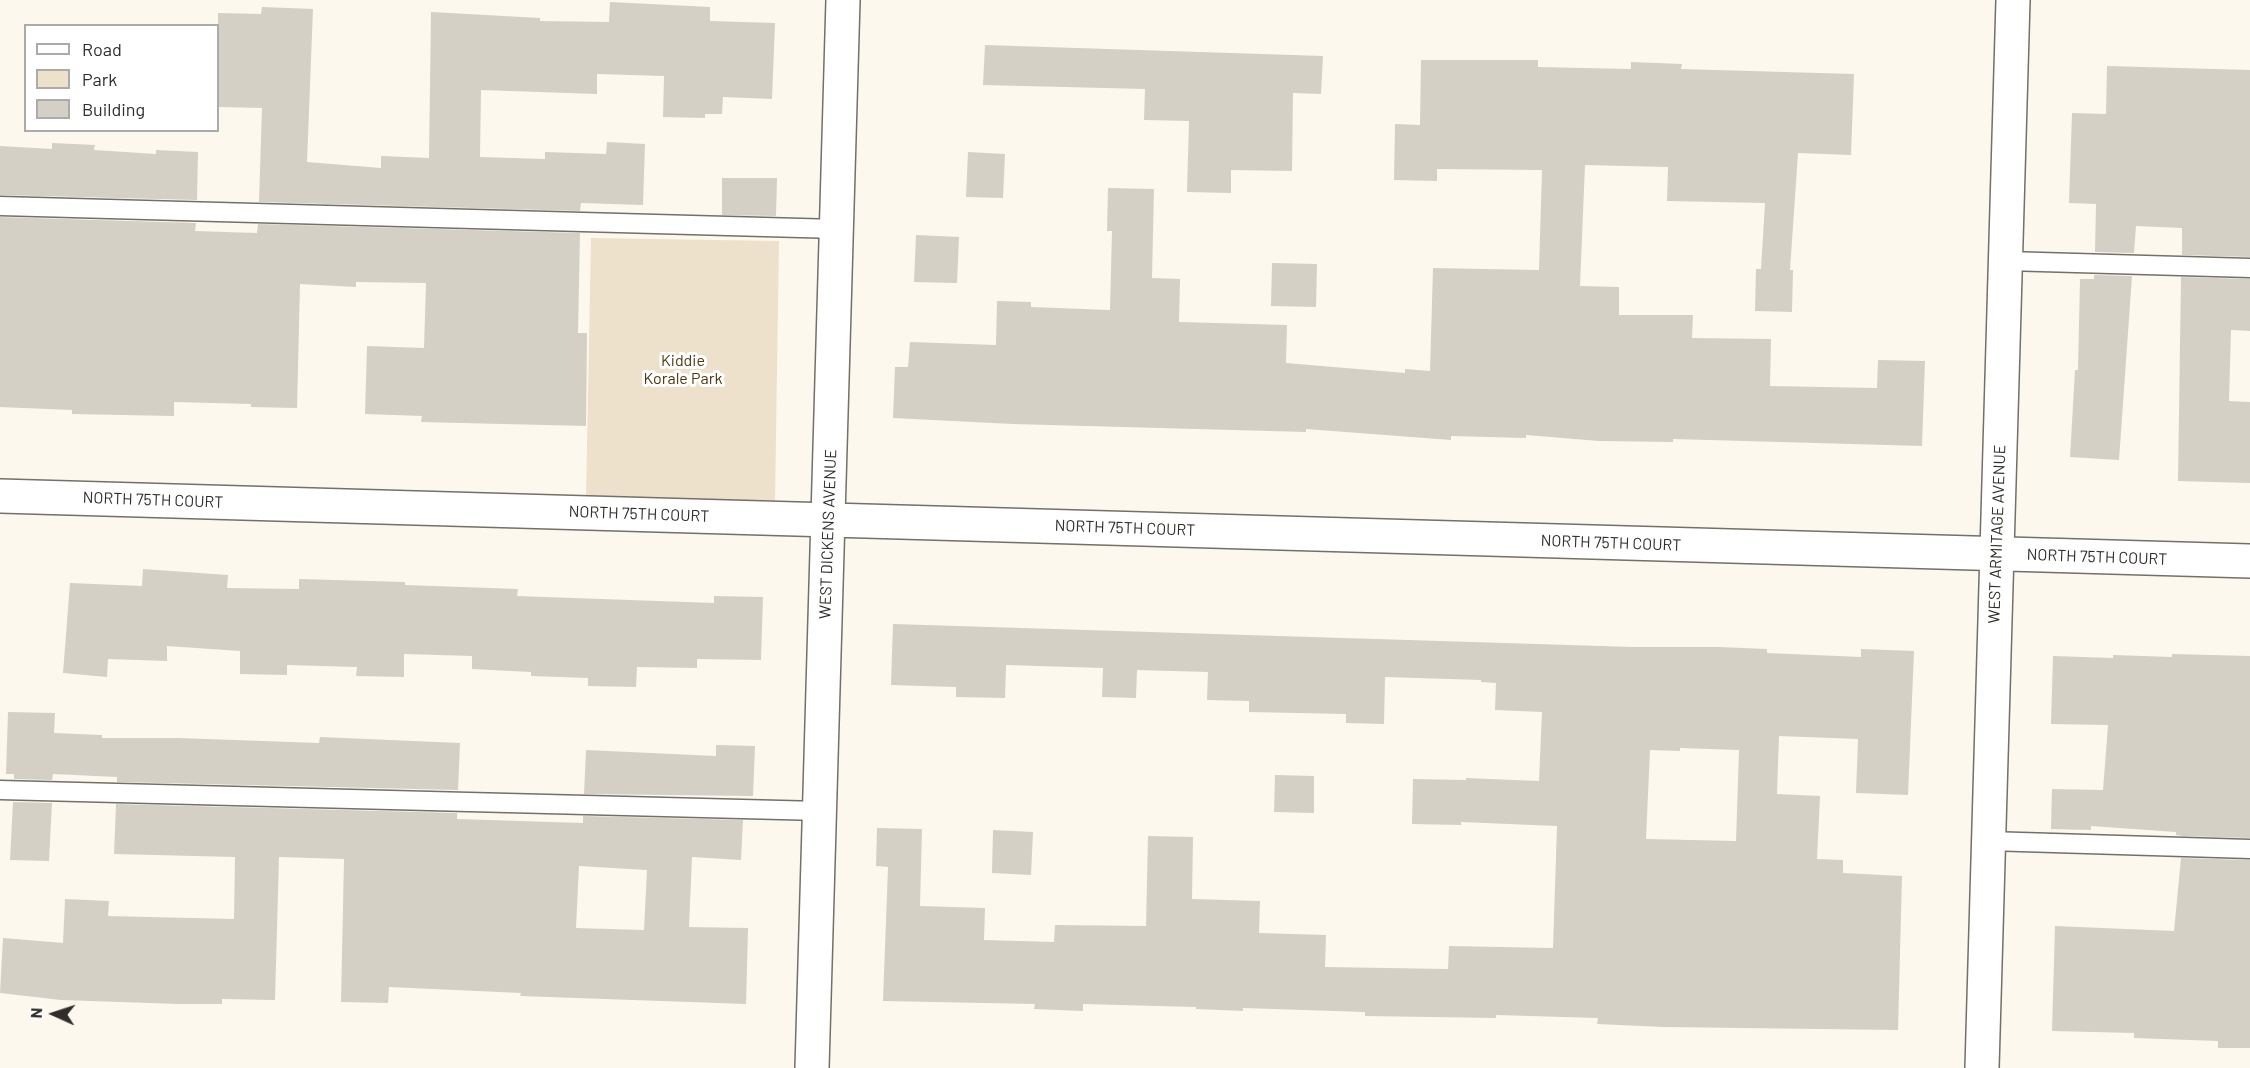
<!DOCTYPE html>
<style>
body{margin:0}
#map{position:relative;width:2250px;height:1068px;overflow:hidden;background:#fdf8ee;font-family:Barlow,sans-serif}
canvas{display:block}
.legend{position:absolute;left:24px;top:24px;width:195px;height:108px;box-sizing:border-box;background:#fff;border:2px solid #acabaa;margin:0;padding:8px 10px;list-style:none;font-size:18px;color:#302e2a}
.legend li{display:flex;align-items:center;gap:12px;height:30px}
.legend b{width:30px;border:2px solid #acabaa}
.north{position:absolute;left:24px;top:984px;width:60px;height:60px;-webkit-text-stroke:4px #fff;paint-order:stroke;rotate:273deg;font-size:16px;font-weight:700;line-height:24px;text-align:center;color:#302e2a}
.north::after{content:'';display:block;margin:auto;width:21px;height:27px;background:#302e2a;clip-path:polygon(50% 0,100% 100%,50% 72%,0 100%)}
</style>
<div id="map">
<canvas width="2250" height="1068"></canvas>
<ul class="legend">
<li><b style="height:8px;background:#fff"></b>Road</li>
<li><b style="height:16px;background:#ede1cb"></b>Park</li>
<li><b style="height:16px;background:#d4d0c6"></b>Building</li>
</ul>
<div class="north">N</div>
</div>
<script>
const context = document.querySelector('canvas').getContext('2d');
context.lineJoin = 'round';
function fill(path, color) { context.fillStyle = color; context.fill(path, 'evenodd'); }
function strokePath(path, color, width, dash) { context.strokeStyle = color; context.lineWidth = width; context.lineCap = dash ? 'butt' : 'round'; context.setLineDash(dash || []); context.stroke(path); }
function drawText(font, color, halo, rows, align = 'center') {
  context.font = font + ' Barlow,sans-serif'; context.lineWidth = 6; context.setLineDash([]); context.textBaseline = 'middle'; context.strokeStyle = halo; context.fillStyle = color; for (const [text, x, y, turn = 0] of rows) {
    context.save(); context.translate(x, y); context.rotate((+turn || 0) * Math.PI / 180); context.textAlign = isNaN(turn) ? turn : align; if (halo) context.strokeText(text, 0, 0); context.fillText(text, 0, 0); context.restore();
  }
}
fill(new Path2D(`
 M 591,238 L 779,241 L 775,502 L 586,498 Z`), '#ede1cb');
fill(new Path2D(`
 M 610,2 L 710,7 L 710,21 L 775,23 L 772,99 L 723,97 L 722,114 L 705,114 L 705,118 L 663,117 L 664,76 L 597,74 L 597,94 L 481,90 L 480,157 L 545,159 L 545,152 L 606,154 L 607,142 L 645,144 L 643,205 L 581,203 L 580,211 L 259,202 L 262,108 L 218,107 L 218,13 L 261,14 L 262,7 L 313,9 L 307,162 L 381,168 L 381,156 L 429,158 L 431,12 L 540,18 L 540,21 L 609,22 Z
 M 985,45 L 1323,56 L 1321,94 L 1293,93 L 1292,171 L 1231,170 L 1231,193 L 1187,192 L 1189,121 L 1144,120 L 1145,89 L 983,85 Z
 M 1421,60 L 1538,60 L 1538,67 L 1631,69 L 1631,62 L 1682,64 L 1681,69 L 1854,74 L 1851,155 L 1798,153 L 1790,270 L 1793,270 L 1792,312 L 1755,311 L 1756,269 L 1761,269 L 1765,203 L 1667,201 L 1668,167 L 1585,165 L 1580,286 L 1619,287 L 1619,315 L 1693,315 L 1692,338 L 1771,339 L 1770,386 L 1877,388 L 1878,360 L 1925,361 L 1922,446 L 1673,439 L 1673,442 L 1599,441 L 1526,435 L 1526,438 L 1451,436 L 1451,440 L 1306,429 L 1306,432 L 1013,424 L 893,418 L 895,367 L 908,367 L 910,342 L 996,345 L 997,301 L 1031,302 L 1031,307 L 1110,310 L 1112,231 L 1107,231 L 1108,188 L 1154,189 L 1152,278 L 1180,279 L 1179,322 L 1287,325 L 1286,363 L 1405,373 L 1405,369 L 1430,371 L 1433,268 L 1539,270 L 1542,170 L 1437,169 L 1437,181 L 1394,180 L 1395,124 L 1420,125 Z
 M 2107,66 L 2250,70 L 2250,257 L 2182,255 L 2182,228 L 2136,226 L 2134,253 L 2095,252 L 2096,204 L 2069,203 L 2072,113 L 2106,114 Z
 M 52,143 L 95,145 L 94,150 L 156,154 L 156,150 L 198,152 L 197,200 L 0,195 L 0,146 L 52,149 Z
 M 968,152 L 1005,154 L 1003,198 L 966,197 Z
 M 722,178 L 777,178 L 776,216 L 722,215 Z
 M 0,217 L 196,223 L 195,231 L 257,233 L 258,224 L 580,233 L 578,333 L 587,333 L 586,426 L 421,422 L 422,416 L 365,414 L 367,346 L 424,348 L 426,283 L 356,282 L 356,287 L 300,284 L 297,408 L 251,407 L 251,404 L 174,402 L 174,416 L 72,414 L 72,410 L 0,407 Z
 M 916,235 L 959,237 L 957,283 L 914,282 Z
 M 1272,263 L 1317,264 L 1316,307 L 1271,306 Z
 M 2094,275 L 2132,276 L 2119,460 L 2070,457 L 2075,370 L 2078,370 L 2080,279 L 2094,279 Z
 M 2181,277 L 2250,279 L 2250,331 L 2231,330 L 2229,401 L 2250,402 L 2250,483 L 2178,481 Z
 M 143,569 L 228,575 L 227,588 L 299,589 L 299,579 L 405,582 L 405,585 L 518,589 L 517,596 L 714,603 L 714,596 L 763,597 L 761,660 L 697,659 L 697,668 L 637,667 L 636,687 L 588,686 L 588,678 L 531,676 L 531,672 L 472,669 L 472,656 L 404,654 L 404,677 L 356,676 L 357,667 L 287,665 L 287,675 L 240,674 L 240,651 L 167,646 L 167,661 L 108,659 L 107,677 L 63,673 L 70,583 L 142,586 Z
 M 893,624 L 1633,647 L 1720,647 L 1767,649 L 1767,653 L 1861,657 L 1861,649 L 1914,651 L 1908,795 L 1856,793 L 1858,739 L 1779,736 L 1777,794 L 1820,796 L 1817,859 L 1843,860 L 1843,873 L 1902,876 L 1898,1030 L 1664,1027 L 1597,1024 L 1598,1018 L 1496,1015 L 1496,1018 L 1365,1016 L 1365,1012 L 1243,1008 L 1243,1011 L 1196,1009 L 1196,1007 L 1083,1004 L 1083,1011 L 1034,1009 L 1035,1004 L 883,1001 L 888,867 L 876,866 L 877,828 L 922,829 L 920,906 L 985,908 L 984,940 L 1054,942 L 1055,925 L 1146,926 L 1148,836 L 1193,837 L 1192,899 L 1260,901 L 1259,933 L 1326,935 L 1325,967 L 1448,969 L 1449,946 L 1553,948 L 1557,826 L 1461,822 L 1461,825 L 1412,824 L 1413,779 L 1466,780 L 1466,778 L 1539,781 L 1542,712 L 1495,710 L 1496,683 L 1481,682 L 1481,680 L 1385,677 L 1384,724 L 1346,723 L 1346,714 L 1249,712 L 1249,701 L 1207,700 L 1208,672 L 1137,670 L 1136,698 L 1102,697 L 1103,668 L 1006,665 L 1005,698 L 956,697 L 956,687 L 891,685 ZM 1680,748 L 1739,750 L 1736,841 L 1646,839 L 1650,750 L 1680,751 Z
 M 2172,654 L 2250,656 L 2250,838 L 2183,836 L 2176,835 L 2176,832 L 2091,826 L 2091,830 L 2051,829 L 2052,789 L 2103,790 L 2108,725 L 2051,724 L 2053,656 L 2113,658 L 2113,655 L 2172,657 Z
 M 8,712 L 55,713 L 54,733 L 102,735 L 102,738 L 178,738 L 319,743 L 320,737 L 460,743 L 458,790 L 117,782 L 117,777 L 53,774 L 52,780 L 14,779 L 14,774 L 6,774 Z
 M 716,745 L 755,746 L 753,796 L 584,794 L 586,750 L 716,756 Z
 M 1275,775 L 1314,776 L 1314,813 L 1274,812 Z
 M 13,802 L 52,803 L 49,861 L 10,860 Z
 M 116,804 L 457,813 L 457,819 L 583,823 L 583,816 L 743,820 L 741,860 L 692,857 L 689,927 L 748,928 L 746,1004 L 520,996 L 521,993 L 389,987 L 388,1003 L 341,1002 L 344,859 L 279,857 L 275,1000 L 222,999 L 222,1004 L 179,1004 L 61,1000 L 0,993 L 3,938 L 63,943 L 65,899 L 109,901 L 108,916 L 234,919 L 235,857 L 114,854 ZM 579,866 L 647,870 L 644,930 L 576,928 Z
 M 993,830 L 1033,832 L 1031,875 L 992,873 Z
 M 2181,858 L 2250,860 L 2250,1048 L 2218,1048 L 2218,1041 L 2134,1038 L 2134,1033 L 2052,1031 L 2055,926 L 2174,931 Z`), '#d4d0c6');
const lane = new Path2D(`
 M 0,206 L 837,229
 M 2006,261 L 2250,268
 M 0,790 L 820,811
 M 1988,841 L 2250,849`);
const street = new Path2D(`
 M 0,496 L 2250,561
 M 812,1068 L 843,0
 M 1982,1068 L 2013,0`);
strokePath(lane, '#746f67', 21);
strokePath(street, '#746f67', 36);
strokePath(lane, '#fff', 18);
strokePath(street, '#fff', 33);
drawText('16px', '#4c3a0e', '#fff', [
 ["Kiddie",683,361],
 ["Korale Park",683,379]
]);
drawText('16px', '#302e2a', '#fff', [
 ["NORTH 75TH COURT",153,500,2],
 ["NORTH 75TH COURT",639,514,2],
 ["NORTH 75TH COURT",1125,528,2],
 ["WEST DICKENS AVENUE",828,534,-88],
 ["WEST ARMITAGE AVENUE",1997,534,-88],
 ["NORTH 75TH COURT",1611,543,2],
 ["NORTH 75TH COURT",2097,557,2]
]);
</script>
